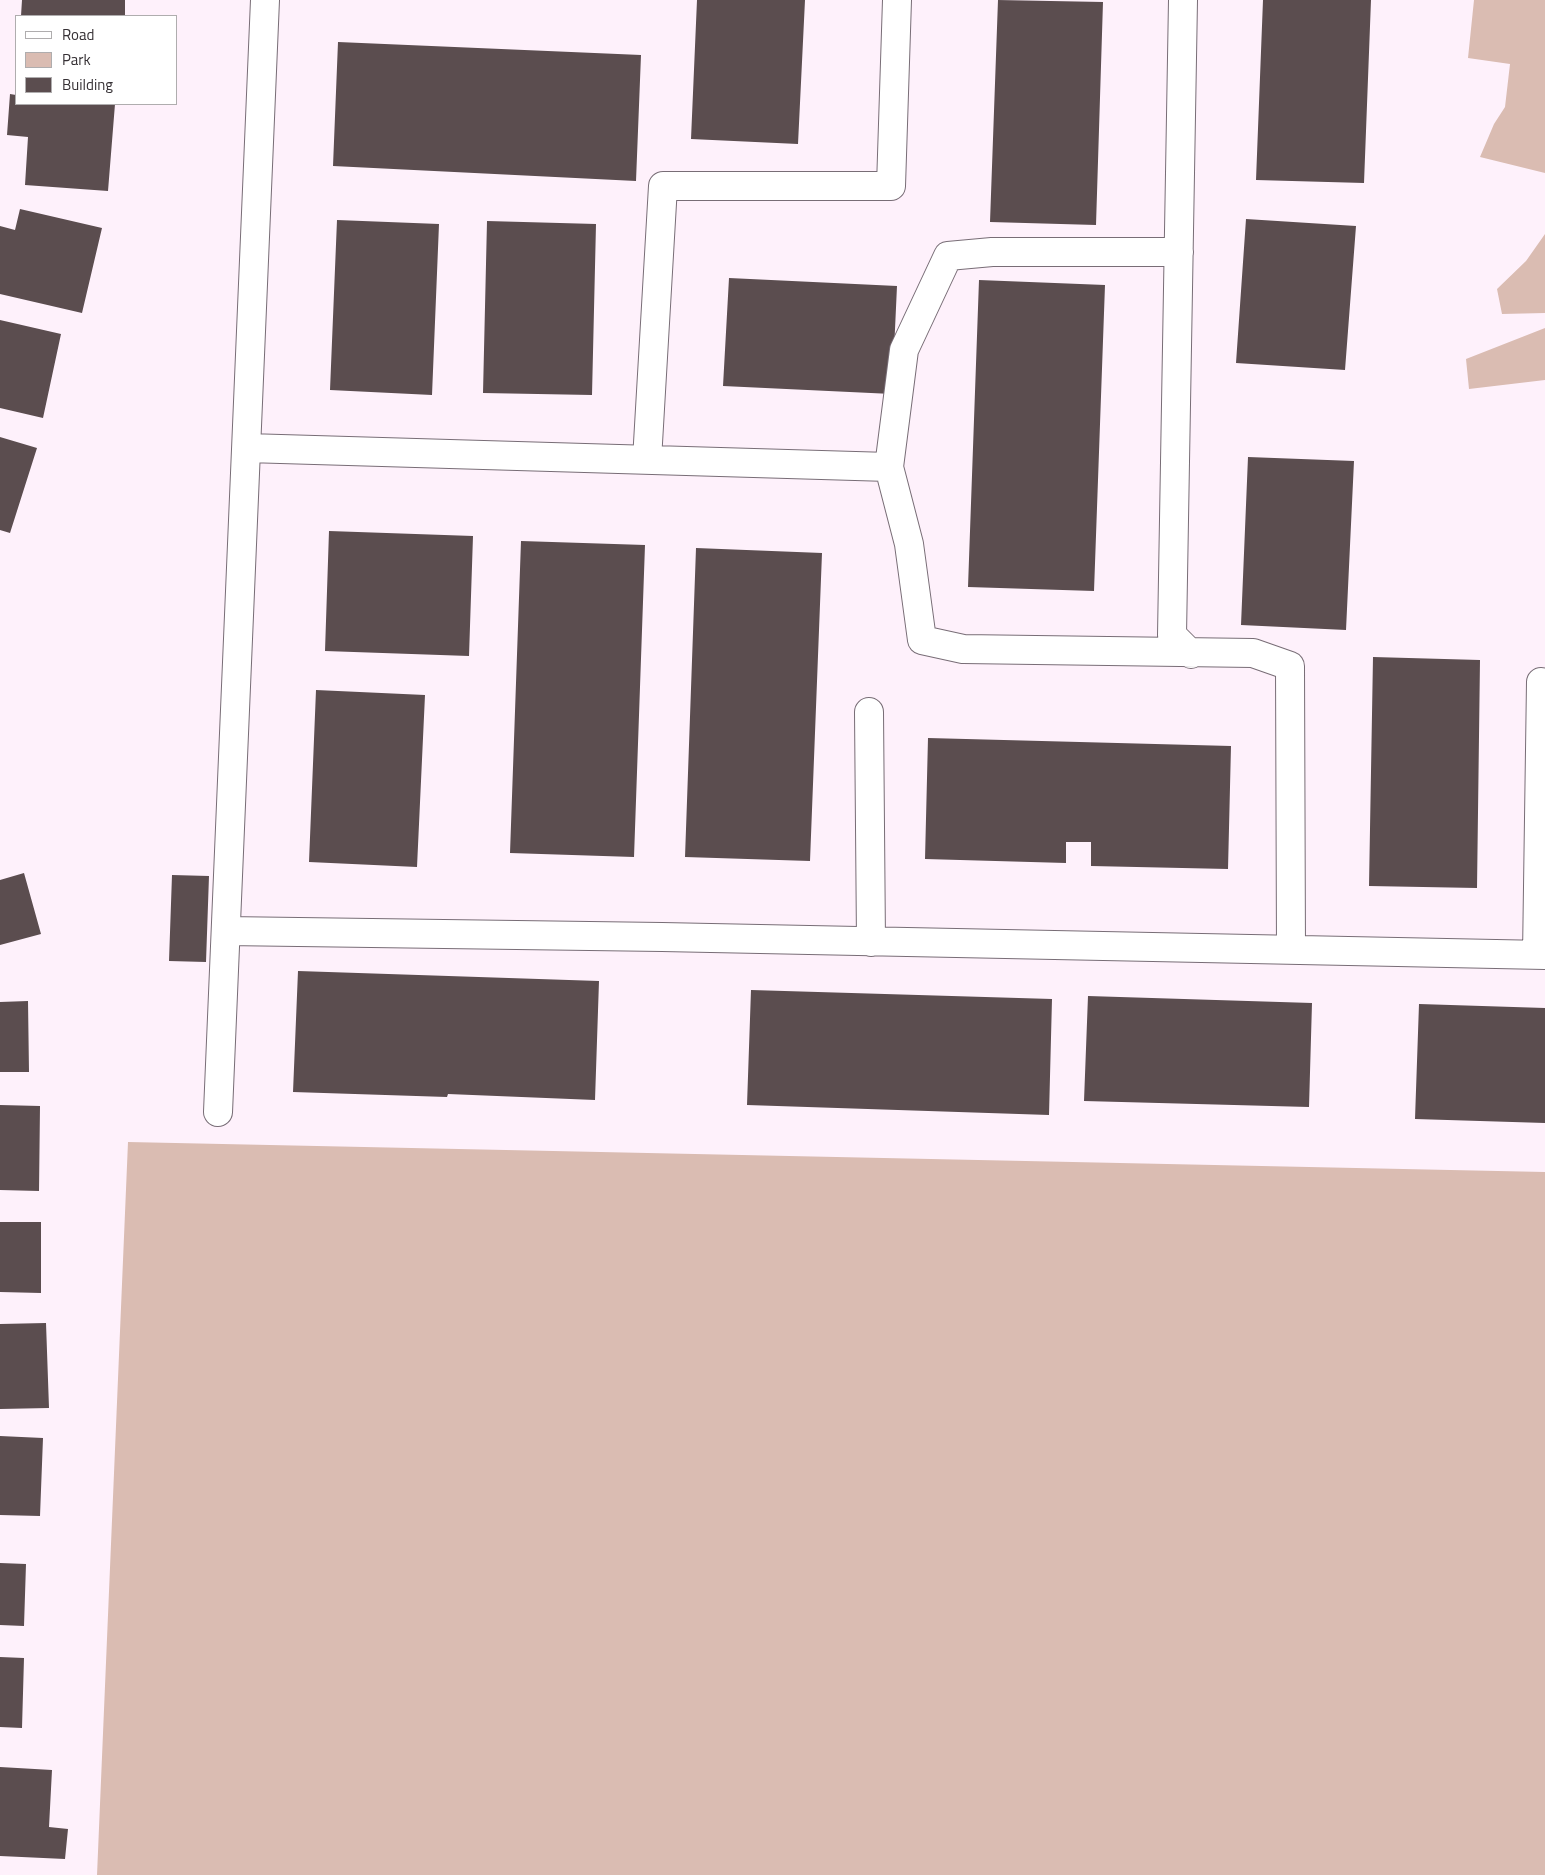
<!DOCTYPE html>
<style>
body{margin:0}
#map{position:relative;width:1545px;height:1875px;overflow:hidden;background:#fef1fb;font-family:"Titillium Web",sans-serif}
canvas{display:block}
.legend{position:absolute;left:15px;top:15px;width:162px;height:90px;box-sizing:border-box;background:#fff;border:1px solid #afadae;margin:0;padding:6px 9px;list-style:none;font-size:15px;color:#363135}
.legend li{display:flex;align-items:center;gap:10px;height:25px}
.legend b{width:25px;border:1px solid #afadae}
</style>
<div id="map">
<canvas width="1545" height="1875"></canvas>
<ul class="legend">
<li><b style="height:6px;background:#fff"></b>Road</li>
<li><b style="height:14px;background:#dabcb2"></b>Park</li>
<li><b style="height:14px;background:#5b4d4f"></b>Building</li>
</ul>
</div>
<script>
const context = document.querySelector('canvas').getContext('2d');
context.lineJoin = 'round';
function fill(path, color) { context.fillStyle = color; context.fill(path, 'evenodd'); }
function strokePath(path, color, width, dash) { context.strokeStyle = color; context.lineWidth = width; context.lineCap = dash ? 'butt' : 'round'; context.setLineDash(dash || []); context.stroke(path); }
fill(new Path2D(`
 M 1474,0 L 1545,0 L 1545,173 L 1480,157 L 1494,124 L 1505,107 L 1510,64 L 1468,58 Z
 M 1545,234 L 1545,313 L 1502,314 L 1497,289 L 1526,261 Z
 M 1545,328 L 1545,380 L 1469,389 L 1466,359 Z
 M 128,1142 L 1545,1172 L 1545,1875 L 97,1875 Z`), '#dabcb2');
fill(new Path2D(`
 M 22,0 L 125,0 L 125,16 L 21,16 Z
 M 697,0 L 805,0 L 798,144 L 691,139 Z
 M 998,0 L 1103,2 L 1096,225 L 990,222 Z
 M 1263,0 L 1371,0 L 1364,183 L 1256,180 Z
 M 338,42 L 641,55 L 636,181 L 333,166 Z
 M 10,94 L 16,95 L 16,104 L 115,104 L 108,191 L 25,185 L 28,137 L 7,135 Z
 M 20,209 L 102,228 L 82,313 L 0,294 L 0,226 L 15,230 Z
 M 1246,219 L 1356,226 L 1345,370 L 1236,363 Z
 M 337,220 L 439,224 L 432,395 L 330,390 Z
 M 487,221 L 596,224 L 592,395 L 483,393 Z
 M 729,278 L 897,286 L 892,394 L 723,386 Z
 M 979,280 L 1105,285 L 1094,591 L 968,587 Z
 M 0,320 L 61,334 L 43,418 L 0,408 Z
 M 0,437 L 37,448 L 10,533 L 0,530 Z
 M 1248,457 L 1354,461 L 1346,630 L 1241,625 Z
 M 329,531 L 473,536 L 469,656 L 325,651 Z
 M 521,541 L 645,545 L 634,857 L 510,853 Z
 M 696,548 L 822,553 L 810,861 L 685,857 Z
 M 1373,657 L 1480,660 L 1477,888 L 1369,886 Z
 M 316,690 L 425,695 L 417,867 L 309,862 Z
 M 928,738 L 1231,746 L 1228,869 L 1091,866 L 1091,842 L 1066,842 L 1066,863 L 925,859 Z
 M 24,873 L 41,934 L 0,945 L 0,880 Z
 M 172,875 L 209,876 L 206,962 L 169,961 Z
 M 298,971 L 599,981 L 595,1100 L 448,1094 L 447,1097 L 293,1092 Z
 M 751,990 L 1052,999 L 1049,1115 L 747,1105 Z
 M 1088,996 L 1312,1003 L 1309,1107 L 1084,1101 Z
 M 28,1001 L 29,1072 L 0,1072 L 0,1002 Z
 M 1419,1004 L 1545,1008 L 1545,1123 L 1415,1119 Z
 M 0,1105 L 40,1106 L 39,1191 L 0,1190 Z
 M 0,1222 L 41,1222 L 41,1293 L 0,1292 Z
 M 46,1323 L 49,1408 L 0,1409 L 0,1324 Z
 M 0,1436 L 43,1438 L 40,1516 L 0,1515 Z
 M 0,1563 L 26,1564 L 24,1626 L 0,1625 Z
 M 0,1657 L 24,1658 L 22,1728 L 0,1727 Z
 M 0,1767 L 52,1770 L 49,1827 L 68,1829 L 65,1859 L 0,1856 Z`), '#5b4d4f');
const minor = new Path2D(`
 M 1183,0 L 1172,635 L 1191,654
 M 247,448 L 889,467 L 909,544 L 922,640 L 963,649 L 1253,653 L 1290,666 L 1291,950
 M 647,460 L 663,186 L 891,186 L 897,0
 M 889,467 L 904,350 L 948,256 L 992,252 L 1179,252
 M 869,712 L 871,942
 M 226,931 L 662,937 L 1545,955
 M 1537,955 L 1541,682
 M 218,1112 L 265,0`);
strokePath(minor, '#786d76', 30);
strokePath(minor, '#fff', 28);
</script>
